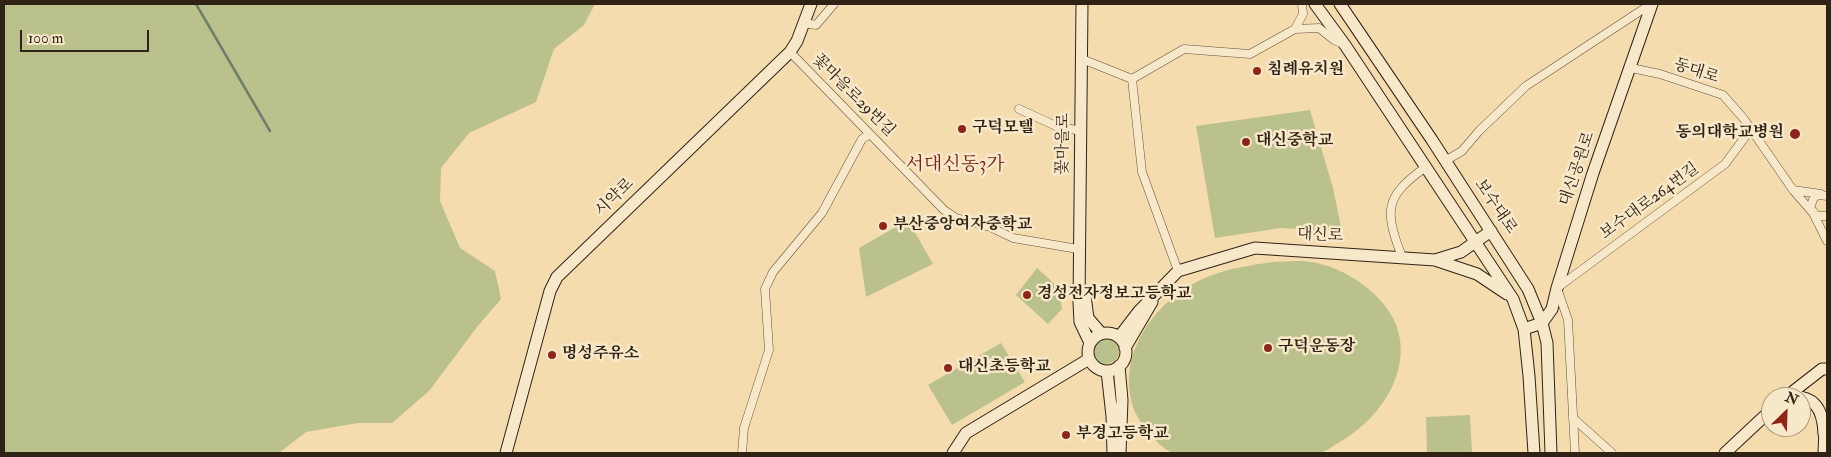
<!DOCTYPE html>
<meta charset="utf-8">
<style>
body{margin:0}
#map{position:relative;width:1831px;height:457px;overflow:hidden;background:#f5dcae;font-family:"IM FELL Double Pica",serif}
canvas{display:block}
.frame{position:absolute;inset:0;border:5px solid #312216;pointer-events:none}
.north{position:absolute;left:1761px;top:387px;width:50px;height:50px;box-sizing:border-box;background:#f8e8ca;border:1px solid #a89982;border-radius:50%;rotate:24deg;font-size:14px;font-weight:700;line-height:20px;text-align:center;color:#312216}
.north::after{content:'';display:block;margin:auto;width:18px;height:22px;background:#8f2418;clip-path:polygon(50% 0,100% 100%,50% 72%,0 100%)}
.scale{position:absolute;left:20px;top:30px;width:129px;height:22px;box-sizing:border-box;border:2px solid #312216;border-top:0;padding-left:6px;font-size:15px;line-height:18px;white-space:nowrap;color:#312216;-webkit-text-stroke:4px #f8e8ca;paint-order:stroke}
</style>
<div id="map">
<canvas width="1831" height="457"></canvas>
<div class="frame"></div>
<div class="north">N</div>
<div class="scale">100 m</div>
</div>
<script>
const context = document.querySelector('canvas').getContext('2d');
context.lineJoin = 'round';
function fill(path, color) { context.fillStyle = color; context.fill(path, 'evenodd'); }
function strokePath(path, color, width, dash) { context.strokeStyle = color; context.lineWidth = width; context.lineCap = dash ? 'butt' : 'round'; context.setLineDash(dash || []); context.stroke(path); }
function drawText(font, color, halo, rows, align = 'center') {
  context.font = font + ' "IM FELL Double Pica","Noto Serif KR",serif'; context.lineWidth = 5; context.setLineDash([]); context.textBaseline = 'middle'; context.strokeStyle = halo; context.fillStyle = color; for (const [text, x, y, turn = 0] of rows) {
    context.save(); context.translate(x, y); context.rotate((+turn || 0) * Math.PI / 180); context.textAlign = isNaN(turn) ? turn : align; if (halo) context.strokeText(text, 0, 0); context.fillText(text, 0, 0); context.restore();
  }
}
fill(new Path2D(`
 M 4,4 L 595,4 L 584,25 L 554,49 L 536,102 L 469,133 L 441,168 L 440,201 L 460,248 L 495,271 L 501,299 L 477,327 L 429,391 L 392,423 L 358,423 L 306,432 L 279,453 L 4,453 Z
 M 1310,110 L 1333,188 L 1342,232 L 1281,228 L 1215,238 L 1196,126 Z
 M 908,220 L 933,264 L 866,297 L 859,248 Z
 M 1273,262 C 1285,262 1299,260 1311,262 C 1347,267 1395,300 1400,339 C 1406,383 1374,423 1338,443 C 1332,447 1325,452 1318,453 C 1291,457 1258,453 1231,453 C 1217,453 1186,457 1174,453 C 1161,450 1143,427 1137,416 C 1110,359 1156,296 1210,276 C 1230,268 1252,265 1273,262 Z
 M 1037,268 L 1059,288 L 1062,309 L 1048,324 L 1016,295 Z
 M1093 351a13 13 0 1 1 26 0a13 13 0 1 1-26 0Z
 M 1001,343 L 1025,382 L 952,425 L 928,385 Z
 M 1470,415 L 1472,453 L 1427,453 L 1426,417 Z`), '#bac18c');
strokePath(new Path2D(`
 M 196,4 L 270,131`), '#717e6e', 2.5);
const street = new Path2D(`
 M 804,23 L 816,25 L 834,4
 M 1295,29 L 1303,14 L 1302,4
 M 790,52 L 944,210 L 956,218 L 990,227 L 1013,238 L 1078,249
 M 1082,59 L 1132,79
 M 1631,68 L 1660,74 L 1723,95 L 1744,119 L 1793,190 L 1813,213 L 1827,241
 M 1132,79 L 1184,49 L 1250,54 L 1295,29 L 1319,28 L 1334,40 L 1343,44
 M 1132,79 L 1142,172 L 1178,271
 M 1019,109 L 1056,126 L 1081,131
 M 1445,161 L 1462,151 L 1479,131 L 1526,86 L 1651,4
 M 1793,190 L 1821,194
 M 1827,196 L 1819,195 L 1814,197 L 1810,208 L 1817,216 L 1827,216
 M 1402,257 C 1385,212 1383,197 1426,167
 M 1573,418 L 1612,453
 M 742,453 L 744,428 L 769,350 L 765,289 L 773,272 L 822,213 L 862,139 L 870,134
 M 1575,453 L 1568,320 L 1557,288 L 1725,164 L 1751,129`);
const secondary = new Path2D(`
 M 1082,4 L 1079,303 L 1080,322 L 1090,343
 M 1315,4 L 1345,45 L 1513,299 L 1524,329 L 1529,376 L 1534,453
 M 1340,4 L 1432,140 L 1528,289 L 1542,323 L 1547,343 L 1551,453
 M 1435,260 L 1477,274 L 1507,294
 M 1085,296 L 1088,318 L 1101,333
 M 1524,329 L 1542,323 L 1552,309 L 1557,288 L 1593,173 L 1652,4
 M1088 352a19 19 0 1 1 38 0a19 19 0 1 1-38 0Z
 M 1119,337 L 1139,311 L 1178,271 L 1255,248 L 1435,260 L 1461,252 L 1491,231
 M 1125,348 L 1152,302
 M 1119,366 L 1122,400 L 1120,453
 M 1107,371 L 1112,416 L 1113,453
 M 1786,397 C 1814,394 1823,408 1824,434
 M 1786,397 L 1822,369 L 1827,369
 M 506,453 L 550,291 L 557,277 L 790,52 L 797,41 L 811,4
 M 953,453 L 966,433 L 1089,359
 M 1725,453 L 1771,410
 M 1824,453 L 1825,428`);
strokePath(street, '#62503c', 9);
strokePath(secondary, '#312216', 13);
strokePath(street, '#f8e8ca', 8);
strokePath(secondary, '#f8e8ca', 11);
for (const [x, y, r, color] of [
 [1257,71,5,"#8f2418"],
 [962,129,5,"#8f2418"],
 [1795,134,6,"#8f2418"],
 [1246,142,5,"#8f2418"],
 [883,226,5,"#8f2418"],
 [1027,295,5,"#8f2418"],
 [1268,348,5,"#8f2418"],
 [552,355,5,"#8f2418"],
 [948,368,5,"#8f2418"],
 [1066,435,5,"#8f2418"]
]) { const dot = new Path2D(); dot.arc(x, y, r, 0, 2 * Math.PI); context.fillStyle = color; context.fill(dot); strokePath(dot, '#f8e8ca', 2); }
drawText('bold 16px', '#312216', '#f8e8ca', [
 ["침례유치원",1267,71],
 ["구덕모텔",972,129],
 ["동의대학교병원",1784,134,"right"],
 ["대신중학교",1256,142],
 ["부산중앙여자중학교",893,226],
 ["경성전자정보고등학교",1037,295],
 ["구덕운동장",1278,348],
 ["명성주유소",562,355],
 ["대신초등학교",958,368],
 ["부경고등학교",1076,435]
], 'left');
drawText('16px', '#312216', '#f8e8ca', [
 ["동대로",1696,72,18],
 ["꽃마을로29번길",853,96,45],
 ["꽃마을로",1064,144,-89],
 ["대신공원로",1578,169,-71],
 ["시약로",615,198,-44],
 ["보수대로264번길",1650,202,-36],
 ["보수대로",1495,207,56],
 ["대신로",1320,236,3]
]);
drawText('19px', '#7a1f14', '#f8e8ca', [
 ["서대신동3가",955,166]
]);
</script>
